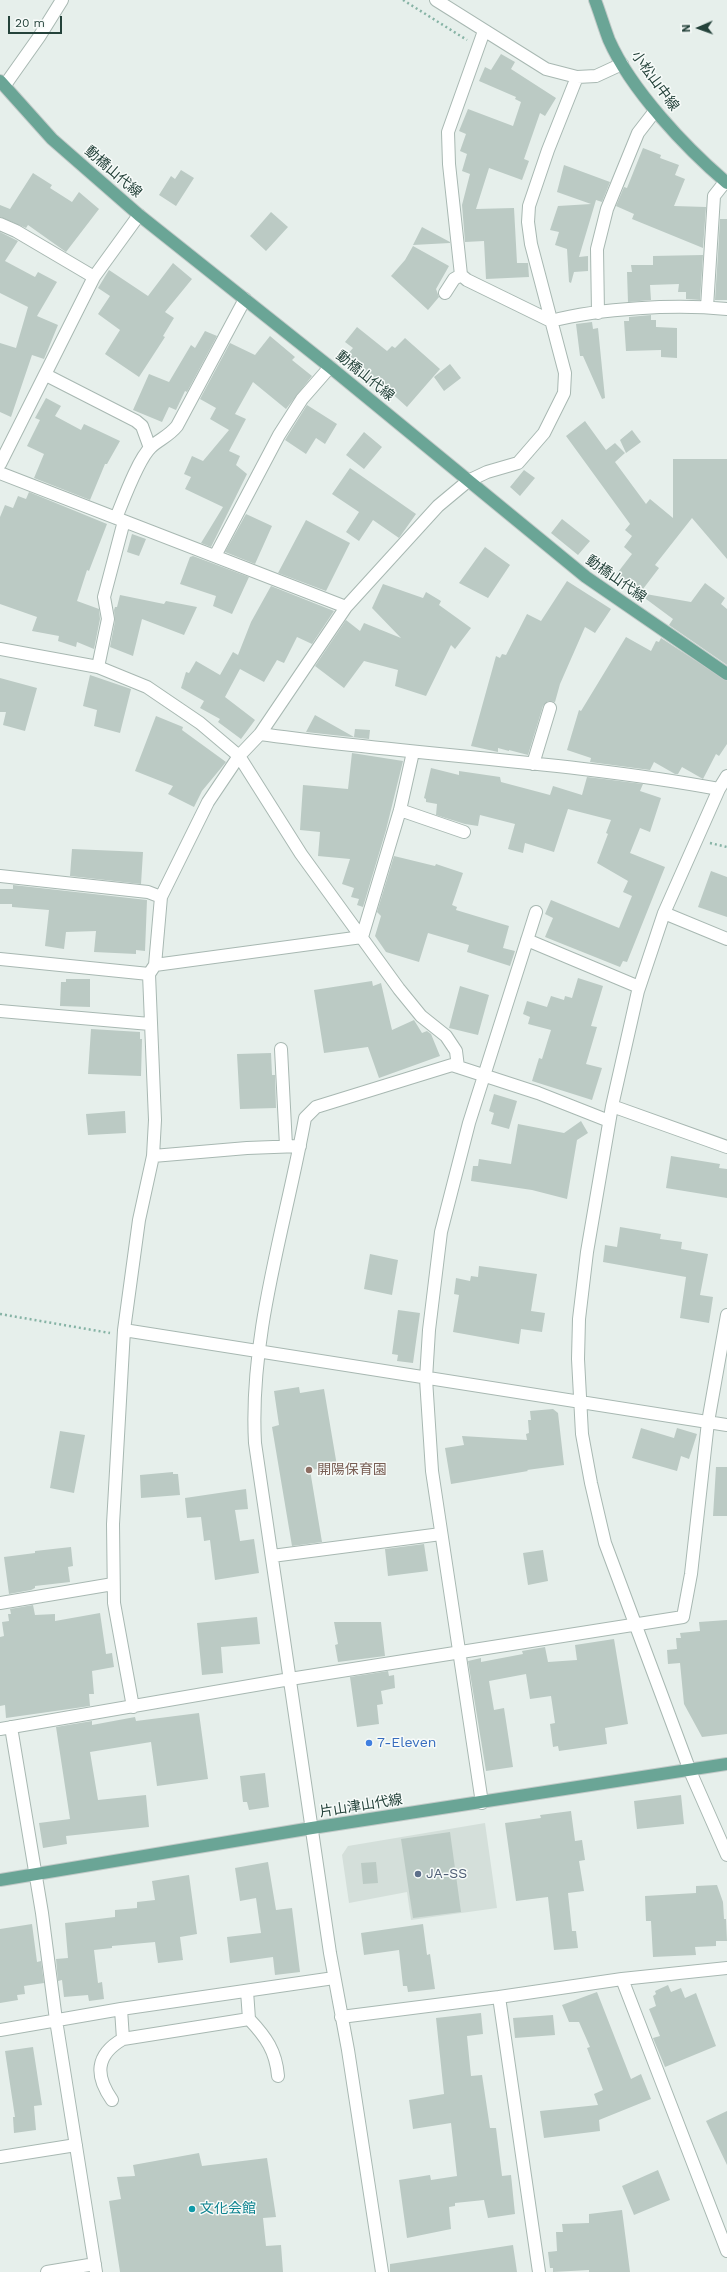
<!DOCTYPE html>
<meta charset="utf-8">
<style>
body{margin:0}
#map{position:relative;width:727px;height:2272px;overflow:hidden;background:#e6efeb;font-family:"Work Sans",sans-serif}
canvas{display:block}
.north{position:absolute;left:679px;top:8px;width:40px;height:40px;-webkit-text-stroke:3px #f7fbf9;paint-order:stroke;rotate:268deg;font-size:11px;font-weight:700;line-height:16px;text-align:center;color:#24423a}
.north::after{content:'';display:block;margin:auto;width:14px;height:18px;background:#24423a;clip-path:polygon(50% 0,100% 100%,50% 72%,0 100%)}
.scale{position:absolute;left:8px;top:16px;width:54px;height:18px;box-sizing:border-box;border:2px solid #24423a;border-top:0;padding-left:5px;font-size:12px;line-height:14px;white-space:nowrap;color:#24423a;-webkit-text-stroke:3px #f7fbf9;paint-order:stroke}
</style>
<div id="map">
<canvas width="727" height="2272"></canvas>
<div class="north">N</div>
<div class="scale">20 m</div>
</div>
<script>
const context = document.querySelector('canvas').getContext('2d');
context.lineJoin = 'round';
function fill(path, color) { context.fillStyle = color; context.fill(path, 'evenodd'); }
function strokePath(path, color, width, dash) { context.strokeStyle = color; context.lineWidth = width; context.lineCap = dash ? 'butt' : 'round'; context.setLineDash(dash || []); context.stroke(path); }
function drawText(font, color, halo, rows, align = 'center') {
  context.font = font + ' "Work Sans","Noto Sans JP",sans-serif'; context.lineWidth = 3; context.setLineDash([]); context.textBaseline = 'middle'; context.strokeStyle = halo; context.fillStyle = color; for (const [text, x, y, turn = 0] of rows) {
    context.save(); context.translate(x, y); context.rotate((+turn || 0) * Math.PI / 180); context.textAlign = isNaN(turn) ? turn : align; if (halo) context.strokeText(text, 0, 0); context.fillText(text, 0, 0); context.restore();
  }
}
fill(new Path2D(`
 M 485,1823 L 497,1908 L 411,1920 L 407,1892 L 349,1903 L 342,1855 L 348,1846 Z`), '#d4dfda');
fill(new Path2D(`
 M 501,54 L 515,62 L 511,69 L 556,98 L 545,116 L 540,113 L 524,159 L 529,161 L 522,180 L 489,168 L 476,209 L 514,208 L 517,263 L 528,263 L 529,277 L 486,279 L 484,241 L 465,242 L 462,205 L 470,174 L 462,171 L 467,154 L 460,151 L 466,134 L 459,131 L 468,109 L 513,126 L 521,102 L 515,99 L 516,97 L 479,81 L 485,67 L 491,70 Z
 M 643,148 L 661,155 L 660,158 L 679,165 L 675,175 L 685,179 L 674,206 L 706,207 L 703,248 L 632,219 L 634,214 L 616,206 L 624,187 L 627,188 Z
 M 564,165 L 610,182 L 602,202 L 596,200 L 579,257 L 588,256 L 588,271 L 574,272 L 571,283 L 569,282 L 567,249 L 555,245 L 559,232 L 550,230 L 558,206 L 591,204 L 557,192 Z
 M 181,170 L 194,178 L 176,206 L 159,195 L 171,176 L 175,179 Z
 M 33,173 L 52,185 L 50,188 L 72,202 L 79,192 L 99,209 L 66,252 L 28,225 L 26,228 L 0,217 L 0,205 L 10,209 Z
 M 271,212 L 288,227 L 266,251 L 250,236 Z
 M 720,219 L 727,219 L 727,300 L 715,300 L 718,254 L 720,254 L 718,254 Z
 M 422,227 L 450,242 L 450,243 L 413,245 Z
 M 0,232 L 18,241 L 5,261 L 35,277 L 38,272 L 57,282 L 37,316 L 58,325 L 44,359 L 32,355 L 11,417 L 0,412 L 0,343 L 16,348 L 28,307 L 0,293 Z
 M 413,246 L 449,266 L 436,289 L 439,297 L 428,310 L 391,276 L 405,260 Z
 M 703,255 L 700,300 L 686,299 L 686,292 L 678,292 L 679,284 L 650,285 L 651,300 L 628,302 L 627,272 L 632,272 L 631,265 L 653,265 L 653,256 Z
 M 173,263 L 192,279 L 165,312 L 174,318 L 163,336 L 165,337 L 139,377 L 105,354 L 120,330 L 98,314 L 110,296 L 98,288 L 109,270 L 148,296 Z
 M 651,315 L 651,320 L 656,320 L 656,327 L 677,328 L 677,358 L 661,357 L 661,350 L 626,351 L 624,321 L 629,321 L 629,317 Z
 M 592,322 L 593,329 L 598,328 L 605,398 L 602,399 L 583,356 L 580,356 L 576,324 Z
 M 357,327 L 387,351 L 392,346 L 395,348 L 405,338 L 440,369 L 407,407 L 378,381 L 372,387 L 360,376 L 365,372 L 345,357 L 353,348 L 345,342 Z
 M 205,331 L 217,336 L 187,392 L 185,391 L 176,410 L 169,407 L 162,422 L 133,410 L 149,374 L 169,382 L 191,345 L 195,348 Z
 M 270,336 L 295,357 L 292,360 L 312,376 L 286,409 L 253,382 L 235,414 L 246,419 L 229,451 L 240,456 L 236,465 L 247,474 L 211,547 L 201,543 L 223,507 L 185,489 L 191,477 L 184,474 L 192,456 L 203,461 L 229,430 L 210,419 L 216,408 L 200,399 L 230,343 L 255,355 Z
 M 450,364 L 461,378 L 444,391 L 434,377 Z
 M 46,398 L 61,406 L 55,416 L 81,430 L 84,424 L 120,441 L 107,464 L 105,464 L 90,500 L 34,478 L 44,454 L 27,446 L 40,420 L 35,418 Z
 M 307,405 L 337,424 L 325,444 L 316,438 L 306,454 L 285,440 Z
 M 585,421 L 606,450 L 615,443 L 625,453 L 615,462 L 646,504 L 650,499 L 673,518 L 673,459 L 727,459 L 727,559 L 692,518 L 655,565 L 659,568 L 640,593 L 691,602 L 705,583 L 725,598 L 721,604 L 727,609 L 727,665 L 669,625 L 673,619 L 615,576 L 632,554 L 624,547 L 632,536 L 625,530 L 630,524 L 566,436 Z
 M 632,430 L 641,442 L 626,453 L 620,440 Z
 M 364,432 L 382,447 L 364,469 L 346,455 Z
 M 350,468 L 416,514 L 399,538 L 373,520 L 359,541 L 346,532 L 359,512 L 332,494 Z
 M 524,470 L 535,478 L 520,496 L 510,487 Z
 M 29,492 L 107,524 L 89,571 L 87,570 L 77,601 L 99,609 L 100,619 L 94,649 L 77,642 L 76,647 L 58,641 L 59,636 L 32,631 L 37,617 L 0,604 L 0,517 L 5,505 L 13,508 L 18,496 L 26,499 Z
 M 246,514 L 272,526 L 255,564 L 225,552 Z
 M 562,519 L 590,541 L 578,555 L 551,533 Z
 M 306,520 L 350,543 L 326,591 L 278,573 Z
 M 132,534 L 146,539 L 139,556 L 127,552 Z
 M 485,547 L 510,565 L 488,598 L 459,583 Z
 M 193,556 L 249,577 L 232,614 L 213,606 L 216,596 L 180,584 L 190,557 Z
 M 567,581 L 611,609 L 595,633 L 585,627 L 560,684 L 555,702 L 548,701 L 543,706 L 528,755 L 509,750 L 509,751 L 498,748 L 498,752 L 471,746 L 496,656 L 500,658 L 502,654 L 506,655 L 527,614 L 541,621 Z
 M 383,584 L 423,598 L 426,592 L 441,601 L 439,605 L 471,628 L 455,649 L 451,645 L 426,696 L 395,686 L 398,670 L 364,661 L 344,688 L 315,666 L 346,620 L 360,631 L 364,623 L 401,638 L 372,608 Z
 M 271,586 L 334,611 L 312,644 L 297,637 L 284,663 L 277,660 L 264,682 L 240,669 L 225,697 L 255,720 L 241,739 L 218,722 L 220,719 L 200,708 L 204,701 L 181,688 L 186,672 L 189,673 L 196,661 L 220,675 L 233,652 L 238,655 L 251,622 Z
 M 120,595 L 164,604 L 166,601 L 197,607 L 184,635 L 142,619 L 133,656 L 110,647 L 115,621 L 114,610 L 115,607 L 117,607 Z
 M 626,637 L 651,651 L 656,641 L 659,642 L 661,638 L 727,681 L 727,744 L 719,756 L 716,754 L 703,779 L 682,767 L 678,774 L 675,774 L 654,762 L 650,770 L 590,762 L 591,758 L 567,750 L 579,710 L 581,711 Z
 M 90,675 L 131,689 L 120,733 L 94,726 L 97,710 L 83,706 Z
 M 0,678 L 37,688 L 25,731 L 3,725 L 6,712 L 0,712 Z
 M 315,715 L 354,737 L 355,729 L 370,730 L 369,739 L 306,732 Z
 M 156,716 L 183,727 L 182,730 L 226,762 L 202,791 L 194,807 L 168,794 L 173,786 L 135,771 Z
 M 352,753 L 403,761 L 386,830 L 363,907 L 357,905 L 359,899 L 351,897 L 354,888 L 342,884 L 350,859 L 318,856 L 320,832 L 300,830 L 303,785 L 348,789 Z
 M 431,768 L 459,775 L 459,771 L 500,777 L 501,782 L 550,795 L 553,786 L 582,795 L 587,777 L 604,779 L 643,784 L 640,791 L 661,798 L 650,832 L 640,828 L 630,853 L 665,867 L 627,962 L 623,961 L 620,967 L 545,937 L 553,918 L 545,914 L 551,900 L 619,928 L 632,896 L 623,892 L 628,881 L 597,863 L 608,834 L 606,833 L 611,820 L 568,809 L 554,852 L 525,843 L 523,853 L 508,849 L 515,824 L 480,815 L 478,826 L 465,824 L 436,815 L 437,804 L 426,802 L 426,799 L 424,798 Z
 M 72,849 L 143,852 L 141,884 L 70,876 Z
 M 394,856 L 435,866 L 436,864 L 463,873 L 452,905 L 457,907 L 456,910 L 509,926 L 503,948 L 515,951 L 510,966 L 467,952 L 469,945 L 428,933 L 419,962 L 386,952 L 375,936 L 381,916 L 377,912 Z
 M 711,871 L 727,877 L 727,917 L 698,907 Z
 M 13,885 L 147,900 L 145,951 L 136,950 L 136,954 L 94,952 L 96,931 L 66,932 L 64,949 L 45,946 L 49,910 L 12,907 L 12,904 L 0,904 L 0,889 L 13,889 Z
 M 578,978 L 603,986 L 591,1026 L 597,1027 L 586,1064 L 602,1068 L 592,1100 L 532,1081 L 539,1058 L 542,1059 L 551,1030 L 528,1024 L 530,1017 L 523,1014 L 527,1001 L 547,1007 L 551,996 L 564,1000 L 565,996 L 572,998 Z
 M 66,979 L 90,979 L 90,1007 L 60,1006 L 61,982 L 66,982 Z
 M 372,981 L 373,986 L 381,983 L 392,1030 L 414,1020 L 422,1033 L 427,1031 L 431,1034 L 440,1056 L 379,1078 L 368,1047 L 324,1053 L 314,990 Z
 M 460,986 L 489,995 L 478,1035 L 449,1028 Z
 M 91,1029 L 140,1032 L 140,1039 L 142,1039 L 141,1076 L 88,1074 Z
 M 271,1053 L 272,1075 L 275,1075 L 276,1108 L 240,1109 L 237,1054 Z
 M 494,1094 L 517,1101 L 509,1129 L 491,1124 L 494,1113 L 489,1111 Z
 M 125,1111 L 126,1133 L 88,1135 L 86,1114 Z
 M 581,1121 L 588,1133 L 577,1140 L 567,1199 L 532,1190 L 471,1181 L 473,1166 L 478,1166 L 479,1159 L 511,1164 L 518,1124 L 564,1133 Z
 M 671,1156 L 720,1164 L 719,1168 L 727,1169 L 727,1198 L 666,1188 Z
 M 620,1227 L 661,1234 L 660,1239 L 682,1242 L 681,1249 L 708,1254 L 700,1295 L 713,1297 L 709,1323 L 680,1318 L 686,1277 L 603,1262 L 605,1245 L 617,1247 Z
 M 370,1254 L 398,1260 L 392,1295 L 364,1289 Z
 M 479,1266 L 537,1274 L 531,1311 L 545,1313 L 542,1332 L 521,1329 L 519,1344 L 453,1332 L 459,1295 L 454,1294 L 456,1278 L 470,1281 L 471,1276 L 478,1277 Z
 M 398,1310 L 420,1313 L 413,1363 L 397,1361 L 398,1355 L 392,1354 Z
 M 299,1387 L 300,1393 L 324,1389 L 337,1466 L 310,1470 L 322,1542 L 292,1546 L 272,1427 L 279,1425 L 274,1391 Z
 M 553,1409 L 558,1413 L 564,1465 L 527,1470 L 528,1471 L 451,1484 L 445,1448 L 464,1445 L 462,1436 L 527,1440 L 526,1434 L 529,1433 L 528,1420 L 531,1420 L 530,1411 Z
 M 641,1428 L 674,1438 L 677,1428 L 697,1434 L 689,1459 L 681,1456 L 677,1471 L 632,1458 Z
 M 60,1431 L 85,1435 L 74,1493 L 50,1488 Z
 M 716,1467 L 727,1467 L 727,1516 L 713,1516 Z
 M 173,1472 L 173,1474 L 178,1474 L 180,1495 L 141,1498 L 140,1475 Z
 M 246,1489 L 248,1509 L 235,1510 L 240,1541 L 254,1539 L 259,1573 L 215,1580 L 210,1540 L 204,1541 L 201,1517 L 187,1518 L 185,1498 Z
 M 424,1544 L 428,1571 L 388,1576 L 385,1549 Z
 M 71,1547 L 73,1566 L 68,1567 L 70,1582 L 35,1586 L 35,1588 L 31,1590 L 9,1594 L 4,1557 L 35,1553 L 35,1551 Z
 M 543,1550 L 548,1581 L 528,1585 L 523,1553 Z
 M 33,1605 L 35,1615 L 55,1614 L 55,1621 L 100,1613 L 106,1654 L 112,1653 L 114,1667 L 92,1671 L 94,1694 L 89,1694 L 90,1706 L 6,1718 L 5,1705 L 0,1706 L 0,1637 L 4,1636 L 2,1622 L 9,1621 L 8,1614 L 11,1614 L 10,1609 Z
 M 257,1617 L 260,1644 L 221,1647 L 223,1673 L 202,1675 L 197,1623 Z
 M 727,1620 L 727,1734 L 702,1737 L 684,1704 L 680,1663 L 668,1664 L 667,1650 L 677,1649 L 676,1638 L 681,1638 L 680,1633 L 700,1631 L 699,1622 Z
 M 334,1622 L 381,1622 L 385,1656 L 338,1662 L 335,1645 L 338,1644 Z
 M 614,1639 L 628,1724 L 605,1728 L 607,1744 L 559,1751 L 558,1746 L 553,1747 L 550,1724 L 555,1723 L 551,1696 L 530,1699 L 526,1674 L 489,1681 L 494,1710 L 504,1708 L 513,1767 L 486,1771 L 468,1661 L 481,1658 L 481,1662 L 523,1654 L 522,1651 L 545,1647 L 548,1662 L 577,1660 L 575,1645 Z
 M 388,1671 L 389,1676 L 394,1675 L 395,1688 L 381,1691 L 383,1704 L 377,1705 L 379,1724 L 357,1727 L 350,1677 Z
 M 199,1713 L 208,1779 L 157,1786 L 151,1742 L 90,1752 L 98,1800 L 146,1795 L 149,1827 L 66,1836 L 67,1844 L 43,1848 L 39,1823 L 70,1819 L 56,1727 L 92,1721 L 92,1725 L 135,1717 L 136,1721 Z
 M 265,1773 L 269,1807 L 249,1810 L 247,1802 L 243,1802 L 240,1776 Z
 M 681,1795 L 684,1824 L 637,1829 L 634,1801 Z
 M 571,1811 L 575,1841 L 582,1840 L 585,1860 L 579,1861 L 584,1891 L 568,1893 L 572,1931 L 576,1931 L 578,1948 L 554,1950 L 548,1897 L 516,1901 L 505,1823 L 541,1818 L 540,1815 Z
 M 450,1832 L 461,1912 L 413,1918 L 401,1839 Z
 M 268,1862 L 276,1910 L 292,1908 L 300,1972 L 275,1975 L 273,1957 L 230,1963 L 227,1937 L 261,1933 L 256,1898 L 240,1901 L 235,1868 Z
 M 376,1862 L 378,1883 L 363,1884 L 361,1863 Z
 M 189,1875 L 197,1934 L 180,1937 L 183,1960 L 158,1963 L 155,1942 L 112,1946 L 112,1948 L 94,1950 L 98,1983 L 102,1982 L 104,1999 L 89,2001 L 88,1995 L 64,1997 L 62,1980 L 58,1981 L 56,1959 L 68,1958 L 65,1923 L 115,1917 L 115,1910 L 137,1908 L 137,1902 L 155,1900 L 152,1881 Z
 M 717,1885 L 723,1902 L 724,1919 L 726,1919 L 727,1941 L 716,1941 L 716,1946 L 695,1947 L 696,1955 L 653,1957 L 651,1921 L 646,1921 L 645,1896 L 696,1893 L 696,1886 Z
 M 32,1924 L 37,1962 L 41,1961 L 44,1983 L 24,1986 L 25,1994 L 17,1995 L 18,2000 L 0,2003 L 0,1929 Z
 M 423,1924 L 427,1955 L 430,1954 L 435,1989 L 408,1992 L 407,1986 L 403,1986 L 399,1950 L 364,1955 L 361,1933 Z
 M 668,1985 L 671,1992 L 681,1988 L 685,1998 L 696,1993 L 716,2046 L 665,2067 L 653,2038 L 660,2036 L 649,2009 L 656,2006 L 653,1996 L 656,1994 L 655,1991 Z
 M 597,1992 L 631,2079 L 641,2074 L 651,2099 L 599,2120 L 600,2131 L 544,2138 L 540,2111 L 598,2105 L 594,2094 L 603,2090 L 587,2048 L 590,2047 L 579,2022 L 569,2022 L 562,2005 Z
 M 481,2013 L 483,2034 L 467,2036 L 471,2076 L 482,2075 L 490,2128 L 496,2128 L 502,2176 L 511,2175 L 515,2214 L 488,2218 L 484,2200 L 455,2203 L 455,2206 L 449,2207 L 451,2229 L 407,2238 L 399,2180 L 430,2175 L 431,2180 L 457,2176 L 451,2123 L 413,2129 L 409,2100 L 444,2094 L 436,2018 Z
 M 553,2015 L 555,2035 L 515,2038 L 513,2018 Z
 M 33,2047 L 42,2105 L 34,2106 L 36,2130 L 14,2133 L 13,2117 L 15,2117 L 5,2051 Z
 M 727,2111 L 727,2165 L 706,2121 Z
 M 199,2153 L 202,2166 L 267,2158 L 276,2217 L 263,2218 L 266,2246 L 281,2245 L 283,2272 L 120,2272 L 109,2201 L 121,2199 L 117,2177 L 135,2176 L 133,2165 Z
 M 658,2170 L 670,2200 L 634,2215 L 622,2186 Z
 M 622,2210 L 630,2272 L 589,2272 L 589,2270 L 553,2272 L 553,2268 L 550,2268 L 548,2252 L 557,2251 L 556,2232 L 563,2232 L 562,2224 L 589,2223 L 589,2214 Z
 M 513,2245 L 517,2272 L 390,2272 L 390,2264 Z`), '#bbcac4');
const minor = new Path2D(`
 M 436,0 L 546,69 L 577,77 L 596,76 L 622,64
 M 484,31 L 448,132 L 449,164 L 461,275 L 467,280 L 551,321 C 601,308 675,304 727,309
 M 5,85 L 39,37 L 62,0
 M 0,224 L 16,231 L 94,277
 M 445,293 L 454,279 L 461,275
 M 707,307 L 714,196 L 725,182
 M 598,313 L 597,249 L 607,209 L 638,133 L 655,111
 M 46,375 L 136,421 L 142,426 L 150,448
 M 0,464 L 94,277 L 139,215
 M 0,473 L 346,607
 M 116,518 C 123,501 138,459 151,447 C 160,439 169,436 177,426 L 245,299
 M 215,556 L 279,435 L 302,399 L 330,367
 M 0,649 L 98,667 L 147,687 L 200,723 L 239,756 L 301,854 L 399,989 L 421,1016 L 446,1036 L 456,1051 L 458,1067
 M 98,667 L 108,619 L 104,597 L 124,521
 M 260,734 C 412,755 567,761 719,789
 M 533,764 L 550,708
 M 727,776 L 719,789 L 664,913 L 638,991 L 612,1106 L 587,1252 L 579,1319 L 578,1359 L 582,1434 L 591,1483 L 605,1543 L 690,1771 L 727,1855
 M 400,810 L 464,832
 M 0,876 L 148,892 L 161,897
 M 664,913 L 727,939
 M 362,937 L 400,810 L 413,752
 M 527,940 L 639,987
 M 0,959 L 149,974
 M 155,965 L 362,937
 M 0,1011 L 150,1024
 M 281,1049 L 286,1146
 M 612,1106 L 727,1147
 M 153,1156 L 247,1148 L 300,1146
 M 124,1330 L 727,1425
 M 272,1556 L 441,1534
 M 0,1603 L 113,1584
 M 133,1707 L 114,1603 L 113,1524 L 124,1330 L 139,1220 L 153,1156 L 155,1120 L 149,974 L 155,965 L 161,897 L 208,802 L 239,756 L 260,734 L 346,607 L 438,506 L 468,481 L 487,472 L 518,463 L 544,433 L 564,393 L 565,373 L 531,244 L 528,222 L 529,206 L 548,150 L 577,77
 M 11,1727 L 42,1913 L 56,2020 L 96,2272
 M 0,1729 L 290,1679 L 683,1617 L 691,1574 L 708,1422 L 727,1315
 M 482,1803 L 432,1471 L 426,1379 L 429,1330 L 441,1232 L 469,1123 L 536,912
 M 622,1979 L 727,2251
 M 247,1991 L 249,2019
 M 499,1997 L 539,2272
 M 121,2009 L 123,2039
 M 341,2017 L 499,1997 L 622,1979 L 727,1968
 M 0,2030 L 121,2009 L 334,1978
 M 112,2100 C 95,2076 95,2055 123,2039 L 249,2019 C 266,2037 276,2051 278,2076
 M 0,2157 L 76,2145
 M 47,2272 L 95,2264
 M 382,2272 L 348,2050 L 330,1953 L 255,1443 C 249,1334 286,1224 305,1118 L 316,1107 L 452,1065 L 538,1093 L 609,1121`);
const major = new Path2D(`
 M 595,0 C 600,13 604,27 609,40 C 631,90 686,148 727,183
 M 0,81 L 52,139 L 139,215 L 330,367 L 586,577 L 727,674
 M 0,1880 L 312,1828 L 727,1764`);
strokePath(minor, '#a8b8b2', 14);
strokePath(major, '#c2cac8', 14);
strokePath(new Path2D(`
 M 403,0 L 467,40
 M 710,843 L 727,847
 M 0,1314 L 110,1333`), '#86b3a5', 2.5, [2, 3]);
strokePath(minor, '#fff', 12);
strokePath(major, '#6aa596', 12);
for (const [x, y, r, color] of [
 [309,1470,4,"#8d6e63"],
 [369,1743,4,"#3f7fe0"],
 [418,1874,4,"#5c6f8a"],
 [192,2209,4,"#0f9aa8"]
]) { const dot = new Path2D(); dot.arc(x, y, r, 0, 2 * Math.PI); context.fillStyle = color; context.fill(dot); strokePath(dot, '#f7fbf9', 1.5); }
drawText('14px', '#24423a', '#f7fbf9', [
 ["小松山中線",655,81,54],
 ["動橋山代線",113,172,41],
 ["動橋山代線",365,376,39],
 ["動橋山代線",616,579,35],
 ["片山津山代線",361,1806,-9]
]);
drawText('14px', '#785e54', '#f7fbf9', [
 ["開陽保育園",317,1470]
], 'left');
drawText('14px', '#366cbe', '#f7fbf9', [
 ["7-Eleven",377,1743]
], 'left');
drawText('14px', '#4e5e75', '#f7fbf9', [
 ["JA-SS",426,1874]
], 'left');
drawText('14px', '#0d838f', '#f7fbf9', [
 ["文化会館",200,2209]
], 'left');
</script>
